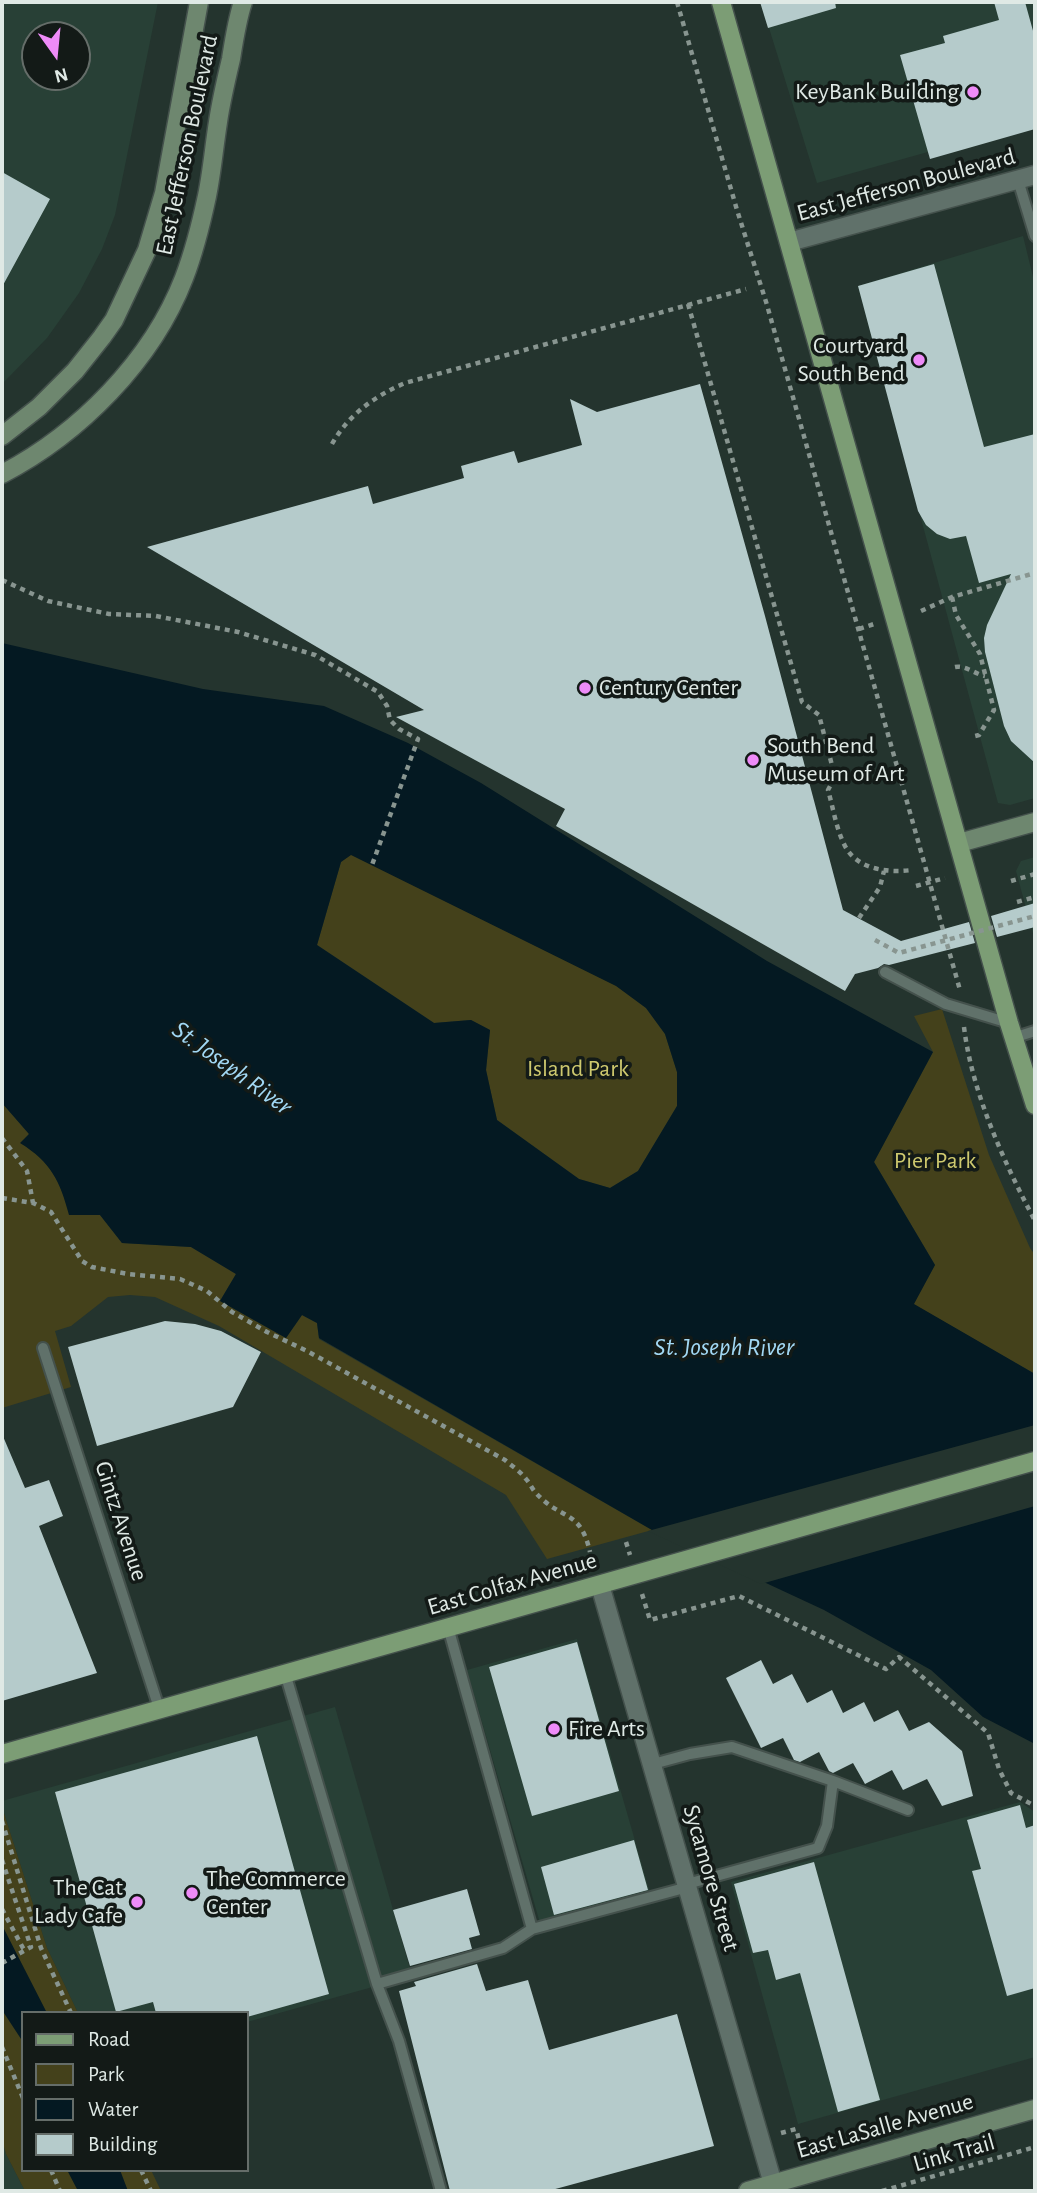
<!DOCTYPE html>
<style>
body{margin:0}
#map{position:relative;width:1037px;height:2193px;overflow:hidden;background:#24342e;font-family:"Alegreya Sans",sans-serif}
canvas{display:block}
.frame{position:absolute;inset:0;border:4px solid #dfe9e5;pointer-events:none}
.legend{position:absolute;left:21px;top:2011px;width:228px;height:161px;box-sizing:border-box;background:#131a17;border:2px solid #656d69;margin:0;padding:9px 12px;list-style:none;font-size:21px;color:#dfe9e5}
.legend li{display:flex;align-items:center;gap:14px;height:35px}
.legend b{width:35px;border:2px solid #656d69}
.north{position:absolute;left:21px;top:21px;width:70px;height:70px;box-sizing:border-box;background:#131a17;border:2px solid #656d69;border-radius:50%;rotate:165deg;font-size:19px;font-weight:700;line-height:28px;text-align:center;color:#dfe9e5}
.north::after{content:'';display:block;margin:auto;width:24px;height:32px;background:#ee8bf8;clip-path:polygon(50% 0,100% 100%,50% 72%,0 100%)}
</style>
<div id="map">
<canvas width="1037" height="2193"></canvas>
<div class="frame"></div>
<ul class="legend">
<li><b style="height:9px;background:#7c9d75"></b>Road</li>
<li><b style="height:19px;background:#44411b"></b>Park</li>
<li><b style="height:19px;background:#041922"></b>Water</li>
<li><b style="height:19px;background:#b5cbcb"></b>Building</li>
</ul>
<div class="north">N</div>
</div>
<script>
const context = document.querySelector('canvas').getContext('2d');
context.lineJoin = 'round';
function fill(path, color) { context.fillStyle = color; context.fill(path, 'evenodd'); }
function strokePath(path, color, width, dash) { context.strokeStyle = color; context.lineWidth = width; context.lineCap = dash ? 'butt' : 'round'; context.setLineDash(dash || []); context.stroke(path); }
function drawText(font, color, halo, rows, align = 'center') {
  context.font = font + ' "Alegreya Sans",sans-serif'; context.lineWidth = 7; context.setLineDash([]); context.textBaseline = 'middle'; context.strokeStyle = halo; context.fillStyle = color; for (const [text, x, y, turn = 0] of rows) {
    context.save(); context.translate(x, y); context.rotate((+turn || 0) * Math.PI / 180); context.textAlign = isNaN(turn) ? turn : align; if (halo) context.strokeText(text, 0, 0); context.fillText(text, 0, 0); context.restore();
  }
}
fill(new Path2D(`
 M 2,2 L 158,2 L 115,215 L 102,249 L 79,293 L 47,338 L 2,384 ZM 35,35 L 77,35 L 77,77 L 35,77 Z
 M 761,2 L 1035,2 L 1035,122 L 817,183 Z
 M 1023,236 L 1035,285 L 1035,798 L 1010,805 L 998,803 L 858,286 Z
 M 1035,857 L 1035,941 L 1016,871 L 1021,861 Z
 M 577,1639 L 650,1893 L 540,1923 L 467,1670 Z
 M 335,1707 L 412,1976 L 247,2022 L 247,2013 L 78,2013 L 47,1948 L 2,1807 L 2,1801 Z
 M 1020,1802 L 1035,1812 L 1035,2057 L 798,2124 L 731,1882 Z
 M 2,2140 L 6,2154 L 25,2191 L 2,2191 Z`), '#284036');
fill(new Path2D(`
 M 351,854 L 617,986 L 646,1008 L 665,1034 L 677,1072 L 677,1106 L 638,1171 L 610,1188 L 579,1179 L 497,1120 L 486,1070 L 490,1030 L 471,1020 L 434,1023 L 317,945 L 341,862 Z
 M 942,1009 L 989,1155 L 1030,1248 L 1035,1255 L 1035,1374 L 913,1304 L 935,1265 L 874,1162 L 933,1052 L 914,1016 Z
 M 2,1103 L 29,1134 L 21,1143 C 51,1162 60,1181 70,1215 L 100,1215 L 122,1243 L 191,1247 L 236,1274 L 220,1301 L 286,1338 L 302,1315 L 317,1323 L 319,1339 L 652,1530 L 547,1559 L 506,1495 L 219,1326 L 155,1297 L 130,1295 L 108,1297 L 71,1326 L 55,1331 L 71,1387 L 2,1408 Z
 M 2,1807 L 47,1948 L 78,2013 L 23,2013 L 23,2170 L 151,2170 L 161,2191 L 25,2191 L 6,2154 L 2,2140 Z`), '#44411b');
fill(new Path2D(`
 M 2,643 L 203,689 L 324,706 L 408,743 L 481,783 L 767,961 L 933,1052 L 874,1162 L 935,1265 L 914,1304 L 1035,1374 L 1035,1744 L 983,1717 L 931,1670 L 824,1610 L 652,1530 L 319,1338 L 317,1323 L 302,1315 L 286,1338 L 220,1301 L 236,1274 L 191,1247 L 122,1243 L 100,1215 L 69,1215 C 60,1181 51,1162 20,1143 L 29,1134 L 2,1103 ZM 351,855 L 616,986 L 646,1008 L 665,1034 L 677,1072 L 677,1106 L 638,1171 L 610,1188 L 579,1179 L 497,1120 L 486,1070 L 490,1030 L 471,1020 L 434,1023 L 317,945 L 341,862 Z
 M 2,1925 L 47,2013 L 23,2013 L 23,2042 L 2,2010 Z
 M 67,2170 L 120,2170 L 128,2191 L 78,2191 Z`), '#041922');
fill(new Path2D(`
 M 1035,1425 L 1035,1506 L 761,1584 L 648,1531 Z`), '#24342e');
fill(new Path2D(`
 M 760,2 L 835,2 L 836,8 L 768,28 Z
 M 994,2 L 1025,2 L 1035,38 L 1035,129 L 930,159 L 900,55 L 945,43 L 943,36 L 999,20 Z
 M 2,172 L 50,199 L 2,287 Z
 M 934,264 L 984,447 L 1035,434 L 1035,763 L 1011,741 L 1004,726 L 985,652 L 984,638 L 987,625 L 1011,574 L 979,583 L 966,536 L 950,539 L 937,534 L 926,525 L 918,511 L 858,286 Z
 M 700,384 L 765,616 L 843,910 L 901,941 L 969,922 L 975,943 L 889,965 L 884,964 L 878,968 L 855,974 L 845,991 L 556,826 L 565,809 L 396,717 L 424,710 L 147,547 L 368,486 L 373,504 L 464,478 L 461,466 L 514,451 L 518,463 L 582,445 L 570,399 L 597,412 Z
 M 1035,903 L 1035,927 L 997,937 L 991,916 Z
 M 165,1321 L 195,1324 L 221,1331 L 261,1352 L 233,1407 L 97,1446 L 68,1347 Z
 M 2,1434 L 25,1488 L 49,1480 L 63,1516 L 39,1526 L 97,1673 L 2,1701 Z
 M 577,1642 L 619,1791 L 532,1816 L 489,1667 Z
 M 761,1660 L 773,1684 L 792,1674 L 807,1703 L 832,1690 L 843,1713 L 864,1702 L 874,1722 L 898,1710 L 909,1731 L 929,1722 L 962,1751 L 973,1796 L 942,1806 L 927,1779 L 903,1790 L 892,1770 L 865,1784 L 853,1763 L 833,1773 L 829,1771 L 819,1752 L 800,1762 L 794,1760 L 783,1738 L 761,1748 L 726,1678 Z
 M 257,1736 L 329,1994 L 247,2017 L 247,2013 L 156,2013 L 153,2002 L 116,2012 L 55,1792 Z
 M 1020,1805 L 1026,1828 L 1035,1825 L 1035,1988 L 1007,1996 L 972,1871 L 981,1869 L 967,1820 Z
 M 634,1840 L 648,1890 L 554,1915 L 541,1867 Z
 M 814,1862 L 880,2100 L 838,2112 L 800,1973 L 776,1980 L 768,1950 L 753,1953 L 734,1884 Z
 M 467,1889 L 480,1935 L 469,1938 L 472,1949 L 410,1966 L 393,1910 Z
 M 477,1964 L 486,1991 L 528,1980 L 549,2050 L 677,2014 L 714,2146 L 548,2191 L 450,2191 L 399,1991 L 416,1986 L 414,1982 Z`), '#b5cbcb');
const lane = new Path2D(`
 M 1018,180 L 1035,236
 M 885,972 L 946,1004 L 1009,1023
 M 1013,1038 L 1035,1031
 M 43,1348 L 159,1708
 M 448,1627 L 532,1929
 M 285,1673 L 377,1984 L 399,2041 L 441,2191
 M 653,1764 L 690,1754 L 732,1747 L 833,1781 L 908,1810
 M 687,1884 L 818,1848 L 827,1826 L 833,1781
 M 377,1984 L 503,1948 L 532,1929 L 688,1887`);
const street = new Path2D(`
 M 789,242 L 1035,175
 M 600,1585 L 773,2184`);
const secondary = new Path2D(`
 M 2,436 L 39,407 L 75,371 L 102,337 L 114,320 L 147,250 L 164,193 L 199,2
 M 2,474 C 79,434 152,361 184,278 C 194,252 201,224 207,196 C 212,172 214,147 218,122 C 221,101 226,80 231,59 C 234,40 237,20 243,2
 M 959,843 L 1035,822
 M 748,2191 L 1035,2109`);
const primary = new Path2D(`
 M 721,2 L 1009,1023 L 1035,1105
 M 2,1754 L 1035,1461`);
strokePath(lane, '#44514c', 14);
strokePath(street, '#44514c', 21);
strokePath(secondary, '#44514c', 21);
strokePath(primary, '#44514c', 21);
strokePath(new Path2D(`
 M 677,2 L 737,210 L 767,305 L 960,990
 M 688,304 L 802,702 L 819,715 L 835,777 L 828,790 C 833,807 836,828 844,844 C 856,870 888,873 912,870
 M 332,444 C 349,414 375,396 405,383 L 746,289
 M 2,580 L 48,601 L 109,614 L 156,616 L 238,632 L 315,655 L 378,692 L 387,706 L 390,720 L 399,729 L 418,739 L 372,865
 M 952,597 L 956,615 L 980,654 L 994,710 L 979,735 L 975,736
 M 921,611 L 952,597 L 1035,573
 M 859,629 L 874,624
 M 955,667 C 965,665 975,674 985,676
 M 1011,881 L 1035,874
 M 916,886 L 945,878
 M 1017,902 L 1035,897
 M 859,918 L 880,887 L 884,871
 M 964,1027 C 972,1093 1004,1162 1035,1221
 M 2,1138 L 27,1171 L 33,1203
 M 2,1198 L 33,1203 L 51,1212 L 82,1261 L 92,1267 L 128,1274 L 180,1279 L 207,1291 L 232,1312 L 267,1332 L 307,1351 L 505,1460 C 512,1466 521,1472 526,1479 C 530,1483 532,1489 536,1493 C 561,1521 580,1508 590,1552
 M 626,1542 L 630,1555
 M 642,1594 L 650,1620 L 739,1596 L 886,1669 L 899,1657 L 988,1733 L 999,1769 L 1011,1793 L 1035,1806
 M 2,1821 L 41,1948 L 71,2013
 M 2,1860 L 31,1947 L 2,1963
 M 2,1909 L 24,1950
 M 2,2047 L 23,2098
 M 781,2133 L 796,2129 L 803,2153
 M 51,2170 L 60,2191
 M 141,2170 L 151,2191
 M 882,2191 L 1035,2147`), '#889590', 4.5, [5, 5]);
strokePath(lane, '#60716a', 10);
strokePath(street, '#60716a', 18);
strokePath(secondary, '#6e876f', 18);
strokePath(primary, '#7c9d75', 18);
strokePath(new Path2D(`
 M 875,940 L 899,953 L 1035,916`), '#889590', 4.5, [5, 5]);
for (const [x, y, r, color] of [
 [973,92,7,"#ee8bf8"],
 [919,360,7,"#ee8bf8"],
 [585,688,7,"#ee8bf8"],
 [753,760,7,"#ee8bf8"],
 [554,1729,7,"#ee8bf8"],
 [192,1893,7,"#ee8bf8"],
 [137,1902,7,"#ee8bf8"]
]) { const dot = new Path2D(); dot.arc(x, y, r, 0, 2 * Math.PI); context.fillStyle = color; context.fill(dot); strokePath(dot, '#131a17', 2.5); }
drawText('24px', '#dfe9e5', '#131a17', [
 ["KeyBank Building",959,92,"right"],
 ["Courtyard",905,346,"right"],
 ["South Bend",905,374,"right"],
 ["Century Center",599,688],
 ["South Bend",767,746],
 ["Museum of Art",767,774],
 ["Fire Arts",568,1729],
 ["The Commerce",206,1879],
 ["Center",206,1907],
 ["The Cat",123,1888,"right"],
 ["Lady Cafe",123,1916,"right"]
], 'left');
drawText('24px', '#dfe9e5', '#131a17', [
 ["East Jefferson Boulevard",187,145,-78],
 ["East Jefferson Boulevard",906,185,-15],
 ["Gintz Avenue",121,1521,72],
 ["East Colfax Avenue",512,1584,-16],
 ["Sycamore Street",711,1878,74],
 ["East LaSalle Avenue",885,2126,-16],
 ["Link Trail",954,2153,-16]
]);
drawText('24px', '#cec96e', '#131a17', [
 ["Island Park",578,1069],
 ["Pier Park",935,1161]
]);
drawText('italic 26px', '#a2d8f4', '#131a17', [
 ["St. Joseph River",232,1068,36],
 ["St. Joseph River",724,1347]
]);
</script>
